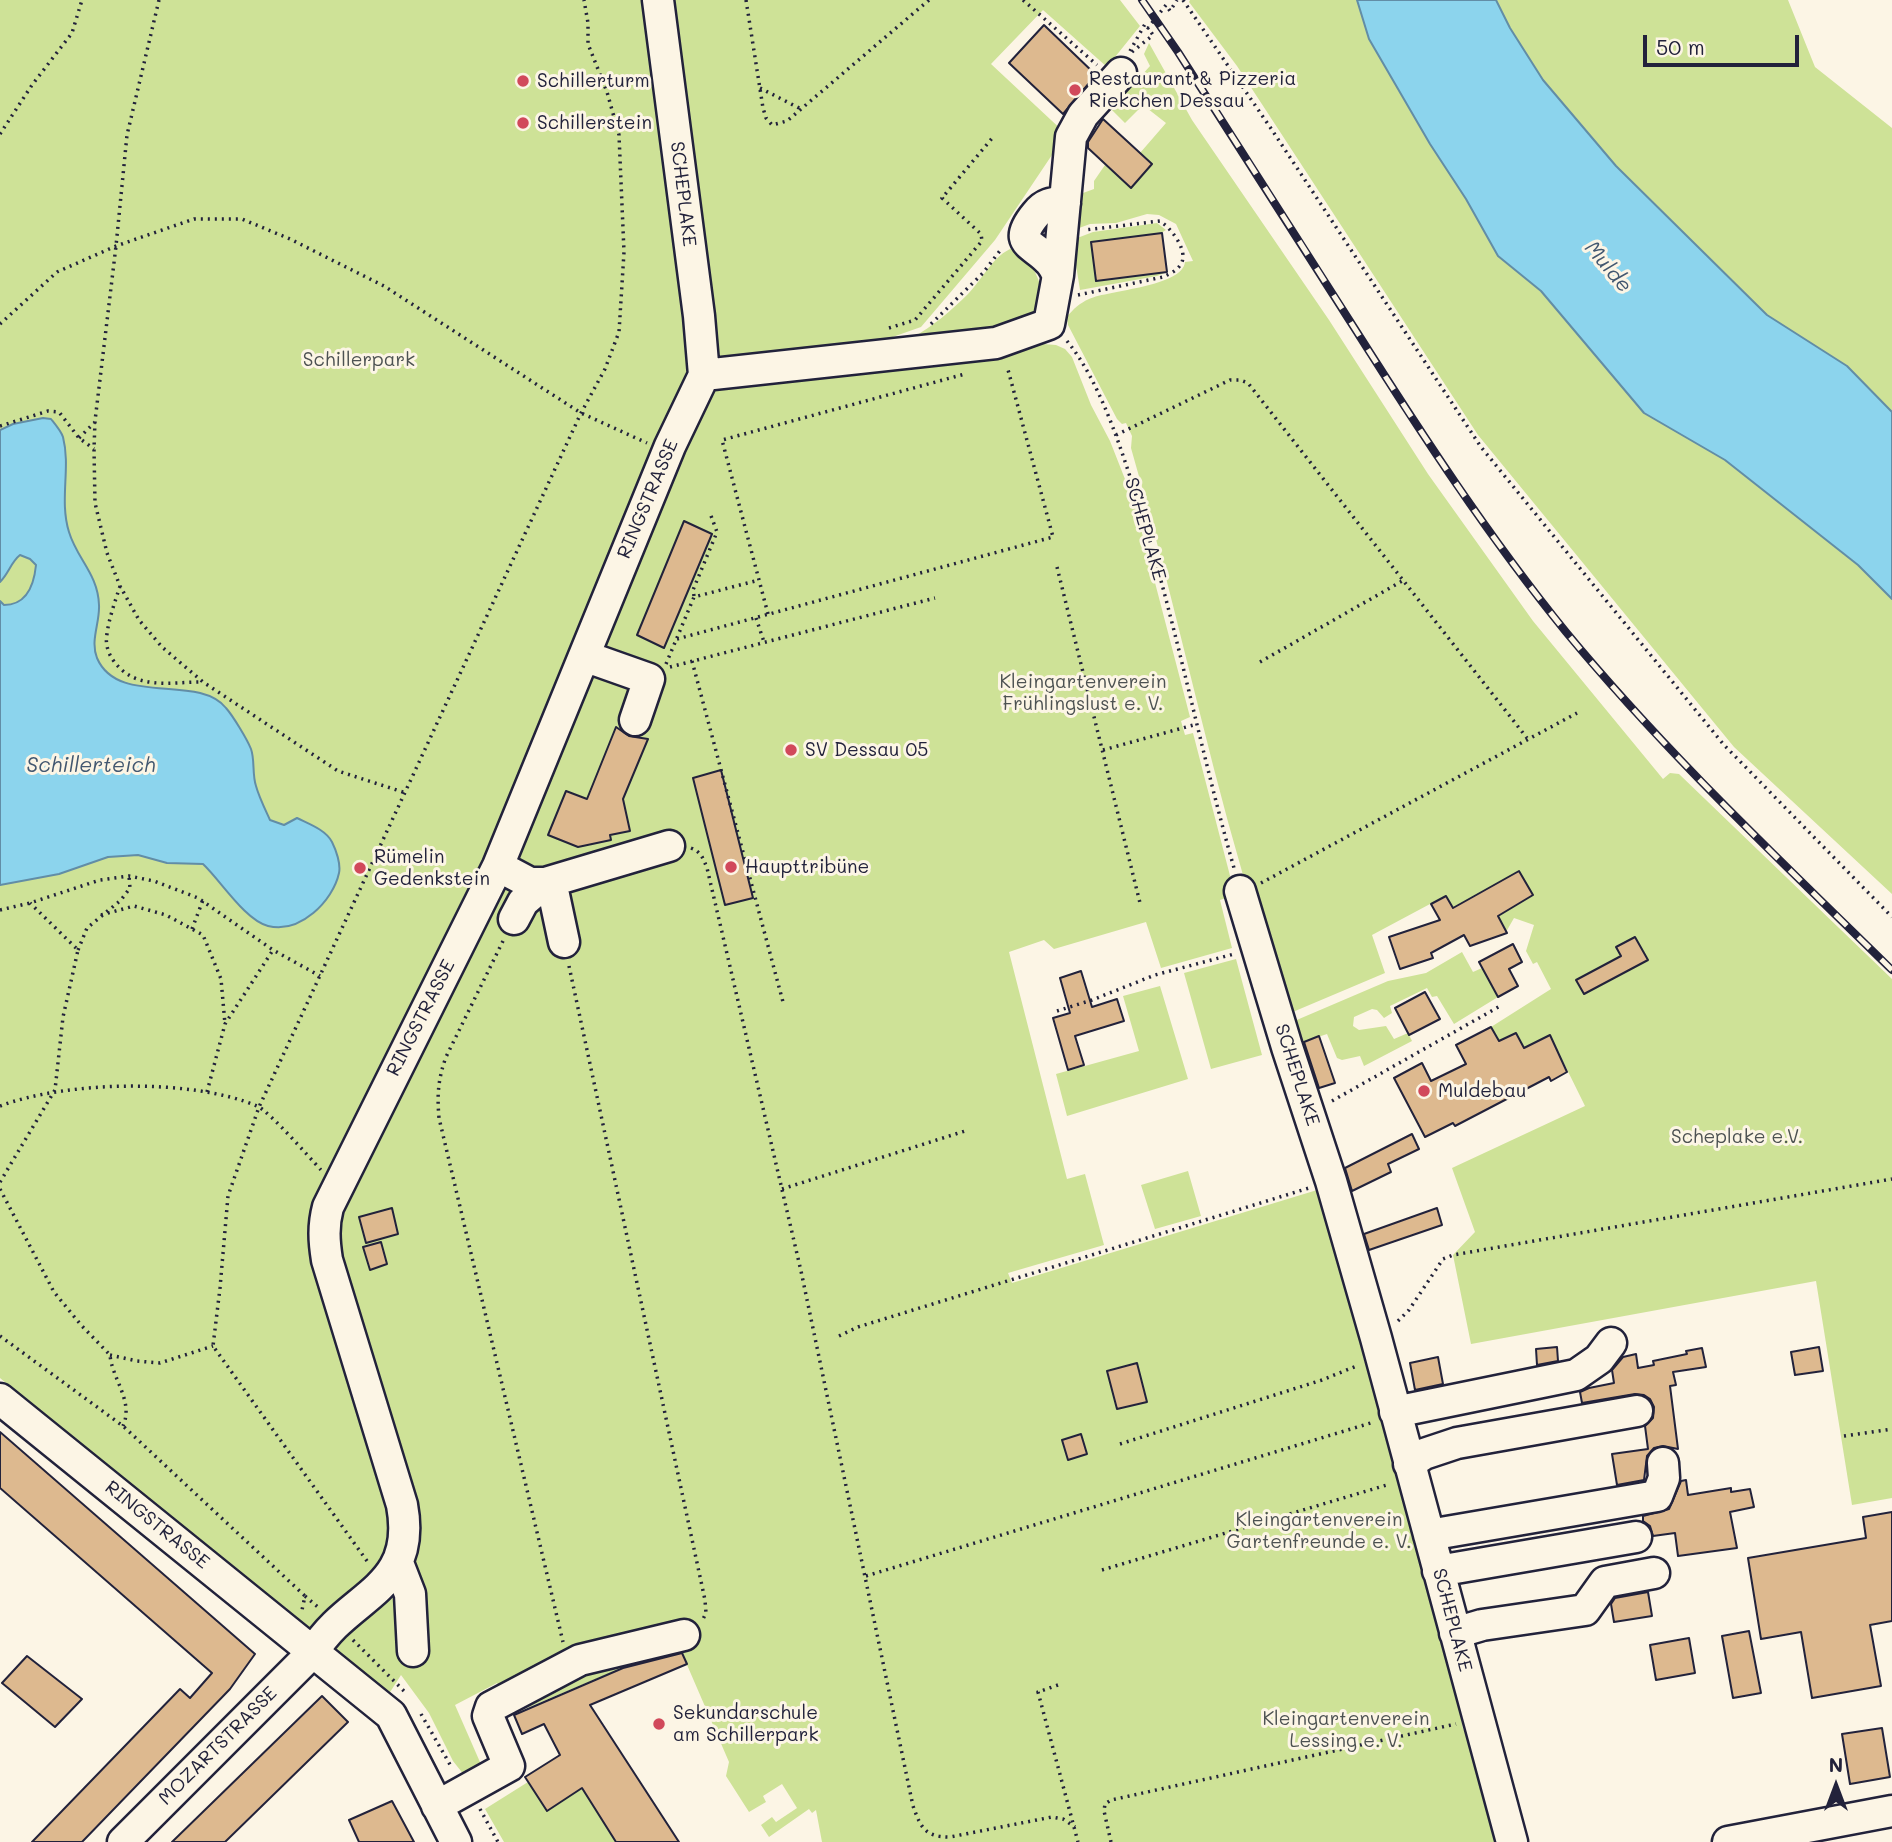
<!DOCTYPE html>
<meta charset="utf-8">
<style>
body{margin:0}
#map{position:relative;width:1892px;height:1842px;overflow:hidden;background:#fcf5e5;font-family:Mali,sans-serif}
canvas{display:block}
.north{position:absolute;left:1801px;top:1751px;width:70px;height:70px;-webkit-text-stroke:5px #fcf5e5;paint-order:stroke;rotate:0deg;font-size:19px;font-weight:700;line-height:28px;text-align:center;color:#22223b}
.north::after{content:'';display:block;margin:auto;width:24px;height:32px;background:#22223b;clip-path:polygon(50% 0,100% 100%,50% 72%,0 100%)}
.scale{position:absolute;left:1643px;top:35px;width:156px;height:32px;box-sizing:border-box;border:4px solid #22223b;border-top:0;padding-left:9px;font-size:21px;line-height:24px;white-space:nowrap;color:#22223b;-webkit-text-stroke:5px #fcf5e5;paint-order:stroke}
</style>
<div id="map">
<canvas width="1892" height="1842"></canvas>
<div class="north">N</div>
<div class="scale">50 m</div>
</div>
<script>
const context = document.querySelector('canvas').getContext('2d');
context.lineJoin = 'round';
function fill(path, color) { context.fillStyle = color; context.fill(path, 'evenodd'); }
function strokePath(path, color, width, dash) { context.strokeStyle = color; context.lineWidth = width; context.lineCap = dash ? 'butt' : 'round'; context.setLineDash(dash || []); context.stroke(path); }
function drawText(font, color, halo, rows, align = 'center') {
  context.font = font + ' Mali,sans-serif'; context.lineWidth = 6; context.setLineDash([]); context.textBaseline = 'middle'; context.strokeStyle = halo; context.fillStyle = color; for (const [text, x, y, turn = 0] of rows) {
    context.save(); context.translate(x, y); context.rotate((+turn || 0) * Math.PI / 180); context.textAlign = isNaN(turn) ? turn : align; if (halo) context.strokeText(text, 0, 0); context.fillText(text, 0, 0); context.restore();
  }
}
fill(new Path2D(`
 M 0,0 L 1120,0 L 1140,26 L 1107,67 L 1043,10 L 991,64 L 1066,134 L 995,240 L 921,327 L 847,353 L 993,351 L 1043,344 L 1056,345 L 1065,349 L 1072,357 L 1091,405 L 1110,441 L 1134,502 L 1190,717 L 1181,721 L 1185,735 L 1193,733 L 1235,895 L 1220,900 L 1232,948 L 1161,968 L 1146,922 L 1054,949 L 1044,940 L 1009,952 L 1067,1179 L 1085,1174 L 1104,1245 L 1008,1273 L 1012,1283 L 1327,1187 L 1372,1353 L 1363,1357 L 1367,1368 L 1372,1367 L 1465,1704 L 1461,1718 L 1463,1729 L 1478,1747 L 1497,1842 L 822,1842 L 816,1810 L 812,1813 L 809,1809 L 769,1837 L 761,1825 L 772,1817 L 776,1822 L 797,1808 L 782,1784 L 763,1796 L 766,1802 L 749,1812 L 726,1776 L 729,1762 L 678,1644 L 513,1714 L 497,1683 L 455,1705 L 483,1769 L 468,1780 L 453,1761 L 429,1713 L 401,1675 L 385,1700 L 0,1378 Z
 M 1190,0 L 1357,0 L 1369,39 L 1430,144 L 1466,199 L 1498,256 L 1541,291 L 1644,413 L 1725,460 L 1858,565 L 1892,599 L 1892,894 L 1734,747 L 1478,435 L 1237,66 L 1189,2 Z
 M 1496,0 L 1788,0 L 1815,67 L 1892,128 L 1892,412 L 1847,366 L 1767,315 L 1616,166 L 1543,80 L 1510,28 Z
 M 1149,43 L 1192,120 L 1329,320 L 1428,474 L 1533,621 L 1663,779 L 1670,773 L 1679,774 L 1892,979 L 1892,1498 L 1852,1505 L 1816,1281 L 1471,1344 L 1453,1255 L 1475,1232 L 1452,1168 L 1585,1106 L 1550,1035 L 1524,1048 L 1499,1042 L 1491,1027 L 1551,989 L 1537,962 L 1533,964 L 1526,951 L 1534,925 L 1514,918 L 1506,932 L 1453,908 L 1445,896 L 1372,935 L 1385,973 L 1288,1014 L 1250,880 L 1243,875 C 1202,734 1172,589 1131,448 L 1132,436 L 1126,423 L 1122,424 L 1117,419 L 1068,325 L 1067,317 C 1073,309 1080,303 1089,299 C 1109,290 1182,287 1185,262 L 1193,261 L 1176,224 L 1159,215 L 1147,214 L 1116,223 L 1090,224 L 1071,231 L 1076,206 L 1083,193 L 1094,189 L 1094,181 L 1105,165 L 1131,188 L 1152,165 L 1140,153 L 1166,123 L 1143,105 L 1125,123 L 1111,109 L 1150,66 L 1144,54 Z
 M 1157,223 L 1166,230 L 1161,233 L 1091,242 L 1096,280 L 1167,272 L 1157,276 L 1080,290 L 1072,240 L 1093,232 Z
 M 1013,248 C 1028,255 1044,282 1041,299 C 1040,310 1029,318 1022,325 L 912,338 C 933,326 951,311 968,294 C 982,280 994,254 1013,248 Z
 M 1462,952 L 1473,972 L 1482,968 L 1498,997 L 1454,1024 L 1437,996 L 1432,997 L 1427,988 L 1390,1006 L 1392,1013 L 1384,1018 L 1377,1010 L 1372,1009 L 1354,1017 L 1353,1026 L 1359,1030 L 1386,1026 L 1394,1039 L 1408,1033 L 1412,1041 L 1364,1066 L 1360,1056 L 1342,1060 L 1337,1058 L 1327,1034 L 1300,1043 L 1292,1022 L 1388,981 L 1426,973 Z
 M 1236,959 L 1262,1055 L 1211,1069 L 1184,973 Z
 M 1160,986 L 1188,1079 L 1067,1116 L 1056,1074 L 1139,1051 L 1123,996 Z
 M 1188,1171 L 1201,1216 L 1155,1229 L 1141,1185 Z
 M 528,1782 L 582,1788 L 616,1842 L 504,1842 L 485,1809 Z`), '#cee297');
const water = new Path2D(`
 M 1357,0 L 1496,0 L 1510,28 L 1543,80 L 1616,166 L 1767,315 L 1847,366 L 1892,412 L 1892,599 L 1858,565 L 1725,460 L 1644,413 L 1541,291 L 1498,256 L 1466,199 L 1430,144 L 1369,39 Z
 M 43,418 L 51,419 C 55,424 61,431 63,437 C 71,468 59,500 69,532 C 77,559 98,574 99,605 C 100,623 90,640 97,658 C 118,707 198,673 226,708 C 233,716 247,739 251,749 C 255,760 252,774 256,786 C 259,797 265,809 270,820 L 284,825 L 297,818 C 309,824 326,830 332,842 C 336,850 341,864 339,873 C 333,901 300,934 268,926 C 245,920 221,881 203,864 L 167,863 L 138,855 L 108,857 L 59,874 L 0,885 L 0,601 L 4,605 C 27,605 34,585 36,565 L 30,559 L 20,555 C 11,562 9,573 0,582 L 0,430 L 13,424 Z`);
fill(water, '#8cd4ed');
strokePath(water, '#628da6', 2);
const building = new Path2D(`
 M 1044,25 L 1096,75 L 1063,114 L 1009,63 Z
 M 1103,119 L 1152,164 L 1131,188 L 1088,148 L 1088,142 Z
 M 1162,233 L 1167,272 L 1096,281 L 1091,242 Z
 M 684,521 L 712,534 L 664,648 L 637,635 Z
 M 616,727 L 629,736 L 648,739 L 623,799 L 630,831 L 610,835 L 611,840 L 578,847 L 548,835 L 566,791 L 587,799 Z
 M 721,770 L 753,898 L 725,905 L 693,778 Z
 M 1519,871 L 1533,895 L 1498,916 L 1507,933 L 1470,946 L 1464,935 L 1431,953 L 1433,958 L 1400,969 L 1389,937 L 1440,920 L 1431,904 L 1446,896 L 1453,908 Z
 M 1635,937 L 1648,960 L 1584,994 L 1576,980 L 1621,956 L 1616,947 Z
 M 1513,944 L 1522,962 L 1509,969 L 1518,986 L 1498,997 L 1479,962 Z
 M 1081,971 L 1092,1007 L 1117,999 L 1124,1021 L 1075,1036 L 1084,1065 L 1068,1070 L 1053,1018 L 1070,1013 L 1060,978 Z
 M 1425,992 L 1440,1019 L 1409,1035 L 1395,1008 Z
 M 1491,1027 L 1499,1041 L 1516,1033 L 1524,1048 L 1550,1035 L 1567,1072 L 1551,1081 L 1549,1077 L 1455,1126 L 1453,1123 L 1425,1137 L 1394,1078 L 1422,1063 L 1431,1081 L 1466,1064 L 1456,1045 Z
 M 1319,1036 L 1335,1083 L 1319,1088 L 1304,1042 Z
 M 1412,1134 L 1419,1149 L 1388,1164 L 1391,1172 L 1352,1191 L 1345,1168 Z
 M 392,1208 L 398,1234 L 366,1243 L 359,1217 Z
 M 1437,1208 L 1442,1225 L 1369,1250 L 1364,1234 Z
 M 381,1242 L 387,1264 L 370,1270 L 363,1247 Z
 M 1557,1347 L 1558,1361 L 1537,1365 L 1536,1349 Z
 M 1819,1347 L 1823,1371 L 1795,1375 L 1791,1352 Z
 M 1702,1348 L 1706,1367 L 1673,1372 L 1676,1385 L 1670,1386 L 1678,1449 L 1663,1446 L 1654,1448 L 1647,1456 L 1644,1480 L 1617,1485 L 1612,1454 L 1648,1449 L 1645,1426 L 1653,1418 L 1654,1407 L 1650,1399 L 1644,1395 L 1635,1394 L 1582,1403 L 1580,1392 L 1589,1388 L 1614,1383 L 1612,1370 L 1623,1357 L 1636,1354 L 1638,1368 L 1654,1365 L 1653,1361 L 1687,1354 L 1686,1351 Z
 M 1438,1357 L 1443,1384 L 1415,1390 L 1410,1363 Z
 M 1137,1363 L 1147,1402 L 1117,1409 L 1107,1371 Z
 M 0,1432 L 255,1654 L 230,1689 L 82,1842 L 32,1842 L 180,1689 L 190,1698 L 212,1673 L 0,1488 Z
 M 1081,1434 L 1087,1454 L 1068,1460 L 1062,1440 Z
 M 1686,1480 L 1688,1495 L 1731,1488 L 1731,1492 L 1750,1489 L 1754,1507 L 1730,1512 L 1737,1548 L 1678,1556 L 1675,1533 L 1653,1536 L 1650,1526 L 1643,1521 L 1643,1516 L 1669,1509 L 1681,1481 Z
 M 1892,1512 L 1892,1621 L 1870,1625 L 1881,1686 L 1812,1698 L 1801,1632 L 1761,1639 L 1748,1558 L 1866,1538 L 1863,1517 Z
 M 1648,1592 L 1652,1616 L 1614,1622 L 1611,1604 L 1615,1598 Z
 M 1749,1631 L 1761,1693 L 1733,1698 L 1722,1636 Z
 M 1689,1638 L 1695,1673 L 1656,1680 L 1650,1645 Z
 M 682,1653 L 687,1664 L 590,1705 L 679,1842 L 616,1842 L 582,1788 L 547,1811 L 525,1777 L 560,1755 L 544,1724 L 522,1734 L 514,1715 L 623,1668 Z
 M 27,1656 L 82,1699 L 55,1727 L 2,1683 Z
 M 322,1696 L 348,1722 L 225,1842 L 172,1842 Z
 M 1882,1728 L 1890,1777 L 1850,1784 L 1842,1734 Z
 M 392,1801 L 414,1842 L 359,1842 L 349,1820 Z`);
fill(building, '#ddb98f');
strokePath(building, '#22223b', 2);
const minor = new Path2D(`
 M 658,0 L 699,316 L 704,375
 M 1058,275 C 1055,270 1053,265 1049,261 C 1033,243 1011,244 1036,214 C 1044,204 1051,202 1065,203
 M 704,375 L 996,343 L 1049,324 L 1058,275 L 1071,137 L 1083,115 L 1121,73
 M 584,656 L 649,679 L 635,720
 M 498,866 L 530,883 L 545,883 L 669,846
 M 1240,891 L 1287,1047 L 1331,1181 L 1376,1338 L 1512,1842
 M 514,919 L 523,902 L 545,883 L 554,895 L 564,942
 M 0,1399 L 391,1715 L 456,1842
 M 1395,1412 L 1576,1375 L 1599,1359 L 1611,1343
 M 1409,1464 L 1424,1454 L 1457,1443 L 1637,1411
 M 1429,1535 L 1657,1496 L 1664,1478 L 1663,1463
 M 398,1563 L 410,1594 L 413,1651
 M 1438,1571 L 1636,1537
 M 1455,1633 L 1482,1625 L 1585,1610 L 1605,1582 L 1654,1573
 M 437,1806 L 509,1766 L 488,1716 L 491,1707 L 580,1660 L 684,1635
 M 123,1842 L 314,1651 C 348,1594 418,1591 402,1505 L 327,1260 C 324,1241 323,1226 328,1207 L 498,866 L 670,446 L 704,375
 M 1728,1842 L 1892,1811`);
strokePath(minor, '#22223b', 35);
strokePath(new Path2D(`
 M 159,0 L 127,135 L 116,246 L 95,421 L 94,449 L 95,503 L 107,553 L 120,586 L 139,620 L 162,647 L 203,682 L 338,771 L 406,793
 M 746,0 L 763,108 L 766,118 L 772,125 L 787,121 L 929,0
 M 1023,0 L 1097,65
 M 1183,0 L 1270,127 L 1481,447 L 1724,745 L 1892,917
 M 1130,51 L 1145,24 L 1148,28 L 1166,5 L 1170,11 L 1177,0
 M 1132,52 L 1153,35 L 1149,29
 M 760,88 L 801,109
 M 0,134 L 32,85 L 72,33 L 82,0
 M 1078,295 L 1163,277 C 1169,274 1177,271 1181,264 C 1189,251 1171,228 1160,221 L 1085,230
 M 0,324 L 57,272 L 116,246 L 194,219 L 242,219 L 290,239 L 384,286 L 581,413 L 647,443
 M 931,324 L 983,273 L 1002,248
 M 889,328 L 915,320 L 982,241 L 981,234 L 942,198 L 994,136
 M 1067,341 C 1098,379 1118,439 1133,486 C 1174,611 1198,742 1234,868
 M 0,426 L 48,411 L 59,412 L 79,438 L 94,449
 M 1116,435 L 1230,380 L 1240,380 L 1248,383 L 1527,738
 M 79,438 L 95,422
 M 1057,567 L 1140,903
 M 120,586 C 115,602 109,618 107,634 C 105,643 108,653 113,660 C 135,691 169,682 203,682
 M 694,596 L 693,590 L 717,532 L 710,513
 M 768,614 L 722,440 L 965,374
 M 756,618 L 764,642
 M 677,639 L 1053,537 L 1007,366
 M 692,661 L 783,1002
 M 1260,662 L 1404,580
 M 666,664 L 694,597 L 759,580
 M 670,667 L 935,598
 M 1103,750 L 1197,724
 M 691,848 C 701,852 703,858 707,868 L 801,1271 L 913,1806 C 921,1828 925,1837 950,1837 L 1052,1817 L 1063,1819 L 1075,1827
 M 1261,883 L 1577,713
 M 0,910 L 30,903 L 100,880 L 129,876 L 154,881 L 198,898 L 273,950 L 320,976
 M 101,915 L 134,906 L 166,915 L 203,935 L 221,979 L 225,1024
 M 192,929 L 203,900
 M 503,941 L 446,1057 C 438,1079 437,1095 439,1118 L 563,1642
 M 78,950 L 87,928 L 121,900 L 130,888 L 129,876
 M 569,966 L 705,1600 L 706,1613 L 703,1619
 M 1057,1011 L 1092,1000 L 1155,975 L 1234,954
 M 207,1092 L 225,1024 L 273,950
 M 1332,1101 L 1502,1005
 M 0,1106 C 66,1081 191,1078 257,1106 C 269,1111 309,1157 321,1170
 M 0,1182 L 55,1090 L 63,1017 L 78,950 L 30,903
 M 0,1189 L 54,1292 L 81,1325 L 110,1355 C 112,1379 134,1401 123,1426
 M 782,1189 L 965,1131
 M 1398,1321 L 1409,1310 L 1443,1259 L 1453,1255 L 1892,1179
 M 0,1336 L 123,1426 L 305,1596 L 302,1610
 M 839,1336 L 858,1327 L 1309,1188
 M 110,1355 L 137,1361 L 160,1363 L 213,1346
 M 1844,1436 L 1892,1429
 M 1120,1444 L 1322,1380 L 1359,1365
 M 367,1561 L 213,1346 L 220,1288 L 228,1196 L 259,1107 L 581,413 L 605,369 L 619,332 L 624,252 L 619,135 L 607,92 L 588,44 L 588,23 L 584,0
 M 1102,1570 L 1390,1484
 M 866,1576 L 1374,1422
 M 305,1596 L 319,1608
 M 353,1640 L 407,1694
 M 1058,1685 L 1038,1692 L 1078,1842
 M 421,1714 L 452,1768
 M 480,1809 L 498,1842
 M 1111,1842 L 1104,1811 L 1105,1804 L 1111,1800 L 1456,1724`), '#22223b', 3.5, [2, 5]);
strokePath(minor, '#fcf5e5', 30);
const rail = new Path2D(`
 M 1142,0 L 1178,52 C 1237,144 1296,236 1355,329 C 1421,433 1488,536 1566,632 C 1666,753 1780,860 1892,970`);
strokePath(rail, '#22223b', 8);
strokePath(rail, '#fcf5e5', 5, [16]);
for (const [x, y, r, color] of [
 [523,81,7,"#d1495b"],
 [1075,90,7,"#d1495b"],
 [523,123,7,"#d1495b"],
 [791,750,7,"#d1495b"],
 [731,867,7,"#d1495b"],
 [360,868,7,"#d1495b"],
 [1424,1091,7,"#d1495b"],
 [659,1724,7,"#d1495b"]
]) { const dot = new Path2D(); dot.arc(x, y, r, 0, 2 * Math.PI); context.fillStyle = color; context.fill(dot); strokePath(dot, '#fcf5e5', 2.5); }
drawText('19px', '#22223b', '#fcf5e5', [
 ["Restaurant & Pizzeria",1089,79],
 ["Riekchen Dessau",1089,101],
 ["Schillerturm",537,81],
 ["Schillerstein",537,123],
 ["SV Dessau 05",805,750],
 ["Rümelin",374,857],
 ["Gedenkstein",374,879],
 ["Haupttribüne",745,867],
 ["Muldebau",1438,1091],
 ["Sekundarschule",673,1713],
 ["am Schillerpark",673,1735]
], 'left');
drawText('19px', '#22223b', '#fcf5e5', [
 ["SCHEPLAKE",683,194,83],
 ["RINGSTRASSE",648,499,-67],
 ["SCHEPLAKE",1145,529,74],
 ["RINGSTRASSE",421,1018,-63],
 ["SCHEPLAKE",1297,1075,72],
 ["RINGSTRASSE",157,1525,39],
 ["SCHEPLAKE",1452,1620,75],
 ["MOZARTSTRASSE",218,1746,-45]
]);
drawText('19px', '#4d5252', '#fcf5e5', [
 ["Schillerpark",359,360],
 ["Kleingartenverein",1083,682],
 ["Frühlingslust e. V.",1083,704],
 ["Scheplake e.V.",1737,1137],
 ["Kleingartenverein",1319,1520],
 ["Gartenfreunde e. V.",1319,1542],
 ["Kleingartenverein",1346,1719],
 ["Lessing e. V.",1346,1741]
]);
drawText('italic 21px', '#425770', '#fcf5e5', [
 ["Mulde",1608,267,50],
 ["Schillerteich",91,766]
]);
</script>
